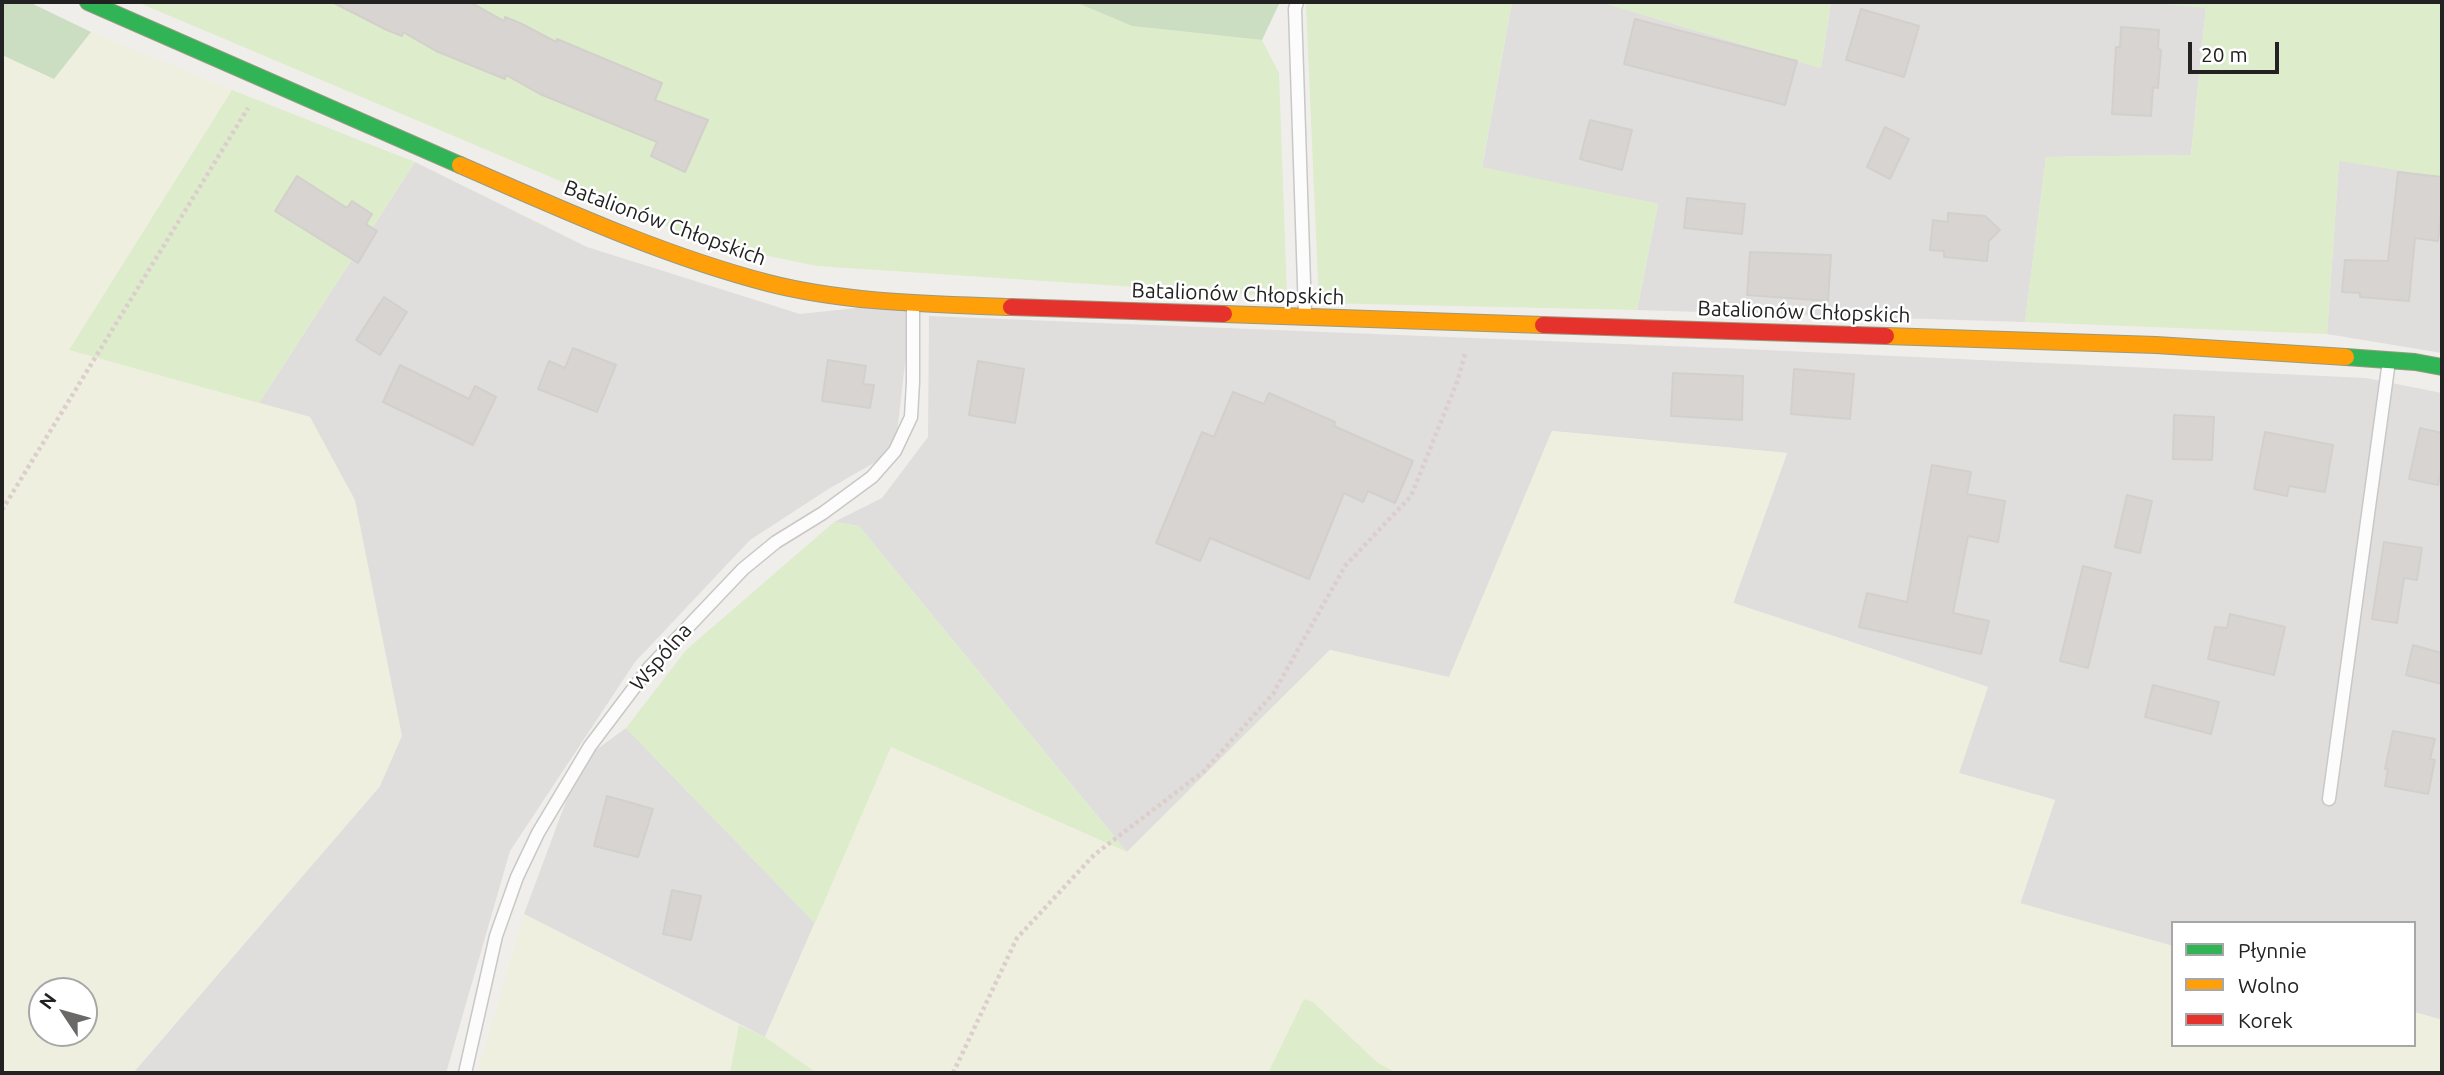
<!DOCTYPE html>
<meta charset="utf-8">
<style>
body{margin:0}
#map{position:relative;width:2444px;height:1075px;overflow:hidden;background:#f0eeeb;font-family:Ubuntu,sans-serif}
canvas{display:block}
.frame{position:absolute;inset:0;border:4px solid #222;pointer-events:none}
.legend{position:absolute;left:2171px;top:921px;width:245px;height:126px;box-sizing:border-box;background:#fff;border:2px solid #a7a7a7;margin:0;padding:9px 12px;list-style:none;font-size:21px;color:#222}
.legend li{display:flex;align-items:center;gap:14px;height:35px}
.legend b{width:35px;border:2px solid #a7a7a7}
.north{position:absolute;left:28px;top:977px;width:70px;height:70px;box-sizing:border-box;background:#fff;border:2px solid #a7a7a7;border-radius:50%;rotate:306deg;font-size:19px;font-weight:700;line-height:28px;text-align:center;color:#222}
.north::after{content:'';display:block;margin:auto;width:24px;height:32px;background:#6a6968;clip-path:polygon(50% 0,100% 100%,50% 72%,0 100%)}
.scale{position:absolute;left:2188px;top:42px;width:91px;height:32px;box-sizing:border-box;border:4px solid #222;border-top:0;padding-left:9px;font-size:21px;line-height:24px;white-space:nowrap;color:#222;-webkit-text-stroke:5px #fff;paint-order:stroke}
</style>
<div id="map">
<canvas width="2444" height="1075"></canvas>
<div class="frame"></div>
<ul class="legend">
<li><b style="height:9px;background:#30b455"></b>Płynnie</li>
<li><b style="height:9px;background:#ff9f0a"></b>Wolno</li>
<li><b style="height:9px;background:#e5322d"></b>Korek</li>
</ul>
<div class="north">N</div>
<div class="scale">20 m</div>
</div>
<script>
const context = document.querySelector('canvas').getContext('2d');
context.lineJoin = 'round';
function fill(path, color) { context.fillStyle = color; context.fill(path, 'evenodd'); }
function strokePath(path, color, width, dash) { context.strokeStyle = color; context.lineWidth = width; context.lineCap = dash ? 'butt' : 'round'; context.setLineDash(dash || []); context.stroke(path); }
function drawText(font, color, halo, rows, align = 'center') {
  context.font = font + ' Ubuntu,sans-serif'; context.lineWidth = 5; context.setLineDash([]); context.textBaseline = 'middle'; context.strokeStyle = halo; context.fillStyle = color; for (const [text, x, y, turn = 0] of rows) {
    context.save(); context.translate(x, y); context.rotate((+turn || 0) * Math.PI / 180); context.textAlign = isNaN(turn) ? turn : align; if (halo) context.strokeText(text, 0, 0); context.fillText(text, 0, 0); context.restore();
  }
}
fill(new Path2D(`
 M 1512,2 L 1601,2 L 1821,68 L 1831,2 L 2138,2 L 2206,7 L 2191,155 L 2046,157 L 2025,322 L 1637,310 L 1658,204 L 1482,168 Z
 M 2339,160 L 2442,177 L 2442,353 L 2327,334 Z
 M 415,162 L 587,247 L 800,314 L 912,302 L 895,451 L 830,488 L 750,540 L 635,662 L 510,851 L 446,1073 L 133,1073 L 380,786 L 310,417 L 259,403 Z
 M 929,316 L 1745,349 L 2366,378 L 2442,393 L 2442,1020 L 2414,1012 L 2414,923 L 2173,923 L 2173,946 L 2020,904 L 2055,800 L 1958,773 L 1988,687 L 1733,603 L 1787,453 L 1552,431 L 1449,678 L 1330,650 L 1127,852 L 859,526 L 834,522 L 882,498 L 928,437 Z
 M 626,728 L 815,923 L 765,1037 L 524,914 L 581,761 Z`), '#dfdedc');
fill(new Path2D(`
 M 91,32 L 232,90 L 69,350 L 310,417 L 355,500 L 402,736 L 380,786 L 133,1073 L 2,1073 L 2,55 L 54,78 ZM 42,991 L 84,991 L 84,1033 L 42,1033 Z
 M 1552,431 L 1787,453 L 1733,603 L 1988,687 L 1959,773 L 2055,800 L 2020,903 L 2173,946 L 2173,1045 L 2414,1045 L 2414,1012 L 2442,1020 L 2442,1073 L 1397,1073 L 1378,1063 L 1313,1002 L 1304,999 L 1268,1073 L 817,1073 L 765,1037 L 891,747 L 1127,852 L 1330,650 L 1449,677 Z
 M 524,914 L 739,1025 L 730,1073 L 477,1073 Z`), '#efefdf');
fill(new Path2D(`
 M 137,2 L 1075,2 L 1132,26 L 1262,40 L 1279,73 L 1287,297 L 817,266 L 709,244 Z
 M 1307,2 L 1512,2 L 1482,167 L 1658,204 L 1637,310 L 1319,303 L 1306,7 Z
 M 1601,2 L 1831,2 L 1821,68 L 1797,61 Z
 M 2138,2 L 2442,2 L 2442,177 L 2339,161 L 2327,334 L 2025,322 L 2046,157 L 2191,155 L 2206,8 Z
 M 232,90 L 415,162 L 259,403 L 69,350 Z
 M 834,522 L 859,526 L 1127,852 L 891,747 L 815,923 L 626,728 L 686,650 Z
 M 1304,999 L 1313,1002 L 1378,1063 L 1397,1073 L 1268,1073 Z
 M 739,1025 L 765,1037 L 817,1073 L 730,1073 Z`), '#ddeccb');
fill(new Path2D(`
 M 2,2 L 29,2 L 91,32 L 54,79 L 2,55 Z
 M 1075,2 L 1280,2 L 1262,40 L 1132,26 Z`), '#cbdec1');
const building = new Path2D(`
 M 332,2 L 470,2 L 504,21 L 505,17 L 522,24 L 556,42 L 557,39 L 662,83 L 655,100 L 708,120 L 685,172 L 651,156 L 657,142 L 540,94 L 506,75 L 505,79 L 436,51 L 403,32 L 402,36 L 387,30 Z
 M 1861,9 L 1919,26 L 1904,77 L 1846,60 Z
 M 1635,19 L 1797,61 L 1785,105 L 1624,64 Z
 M 2121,27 L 2159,30 L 2158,49 L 2161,50 L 2158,88 L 2153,87 L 2151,116 L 2112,114 L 2116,47 L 2120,47 Z
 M 1590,120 L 1632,130 L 1622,170 L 1580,159 Z
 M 1885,127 L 1909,139 L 1890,179 L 1867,167 Z
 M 2398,172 L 2442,177 L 2442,205 L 2438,241 L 2415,238 L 2409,301 L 2360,297 L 2360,293 L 2342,292 L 2345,260 L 2388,261 Z
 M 297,176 L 347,208 L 352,201 L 372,214 L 366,224 L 377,231 L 358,263 L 275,211 Z
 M 1687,198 L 1745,204 L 1742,234 L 1684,228 Z
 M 1948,213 L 1985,216 L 2000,230 L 1989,241 L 1987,261 L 1944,257 L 1944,251 L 1930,250 L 1933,220 L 1948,222 Z
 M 1750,252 L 1831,255 L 1828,301 L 1747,295 Z
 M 384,297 L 407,312 L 380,355 L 356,340 Z
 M 573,348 L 616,365 L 597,412 L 538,389 L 549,361 L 565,368 Z
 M 828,360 L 866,366 L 863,384 L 874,385 L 870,408 L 822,401 Z
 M 978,361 L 1024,369 L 1015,423 L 969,415 Z
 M 400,365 L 469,399 L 475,386 L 496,397 L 473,445 L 383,402 Z
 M 1794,369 L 1854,374 L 1850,419 L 1791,414 Z
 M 1673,373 L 1743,376 L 1742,420 L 1671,416 Z
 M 1233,392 L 1264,404 L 1269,393 L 1335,422 L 1334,426 L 1413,461 L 1395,503 L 1368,491 L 1363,502 L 1344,493 L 1309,579 L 1210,538 L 1200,561 L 1156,543 L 1202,432 L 1214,437 Z
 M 2174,415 L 2214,417 L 2212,460 L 2173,459 Z
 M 2420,428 L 2442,433 L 2442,465 L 2438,485 L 2409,479 Z
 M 2265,432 L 2333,445 L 2325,492 L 2289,486 L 2287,496 L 2254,489 Z
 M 1932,465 L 1971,472 L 1967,494 L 2005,501 L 1998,542 L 1968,536 L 1953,613 L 1989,621 L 1981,654 L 1859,627 L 1867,593 L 1907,602 Z
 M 2127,495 L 2152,501 L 2140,553 L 2115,547 Z
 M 2384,542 L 2422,548 L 2417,580 L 2404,578 L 2397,623 L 2372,619 Z
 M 2083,566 L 2111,573 L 2088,668 L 2060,661 Z
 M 2230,614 L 2285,627 L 2274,675 L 2208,659 L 2215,627 L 2227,628 Z
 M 2413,645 L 2442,653 L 2442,684 L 2406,675 Z
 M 2153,685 L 2219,702 L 2211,734 L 2145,717 Z
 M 2393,731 L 2435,739 L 2430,759 L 2435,760 L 2428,794 L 2385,786 L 2388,769 L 2385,769 Z
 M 607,796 L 653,809 L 638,857 L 594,846 Z
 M 672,890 L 701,896 L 691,940 L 663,934 Z`);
fill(building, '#d7d4d2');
strokePath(building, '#d3d0cc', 2);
const lane = new Path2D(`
 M 1297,2 L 1295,9 L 1305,314
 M 2329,799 L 2389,361
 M 465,1073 L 496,936 L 517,877 L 538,833 L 590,746 L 649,668 L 743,569 L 776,542 L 823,513 L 872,477 L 895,451 L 911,417 L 913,382 L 913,305`);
const fast = new Path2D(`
 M 88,2 L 460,165
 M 2346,357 L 2415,362 L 2442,367`);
const slow = new Path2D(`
 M 460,165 C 561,209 661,255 768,283 C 846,303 930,304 1011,307
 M 1224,314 L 1543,325
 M 1886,336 L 2156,345 L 2346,357`);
const jam = new Path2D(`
 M 1011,307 L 1224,314
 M 1543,325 L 1886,336`);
strokePath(lane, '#c9c8c7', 15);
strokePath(fast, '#999a82', 18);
strokePath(slow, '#999a82', 18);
strokePath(jam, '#999a82', 18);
strokePath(new Path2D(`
 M 2,510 L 248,108
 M 953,1073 L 1017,938 L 1094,855 L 1204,771 L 1273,694 L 1345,566 L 1411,496 L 1457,382 L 1465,354`), '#dccecd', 4.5, [3.5, 3.5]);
strokePath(lane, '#fdfcfc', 12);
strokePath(fast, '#30b455', 16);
strokePath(slow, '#ff9f0a', 16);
strokePath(jam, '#e5322d', 16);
drawText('21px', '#222', '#fff', [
 ["Batalionów Chłopskich",665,223,20],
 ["Batalionów Chłopskich",1238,294,2],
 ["Batalionów Chłopskich",1804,312,2],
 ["Wspólna",661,657,-49]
]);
</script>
